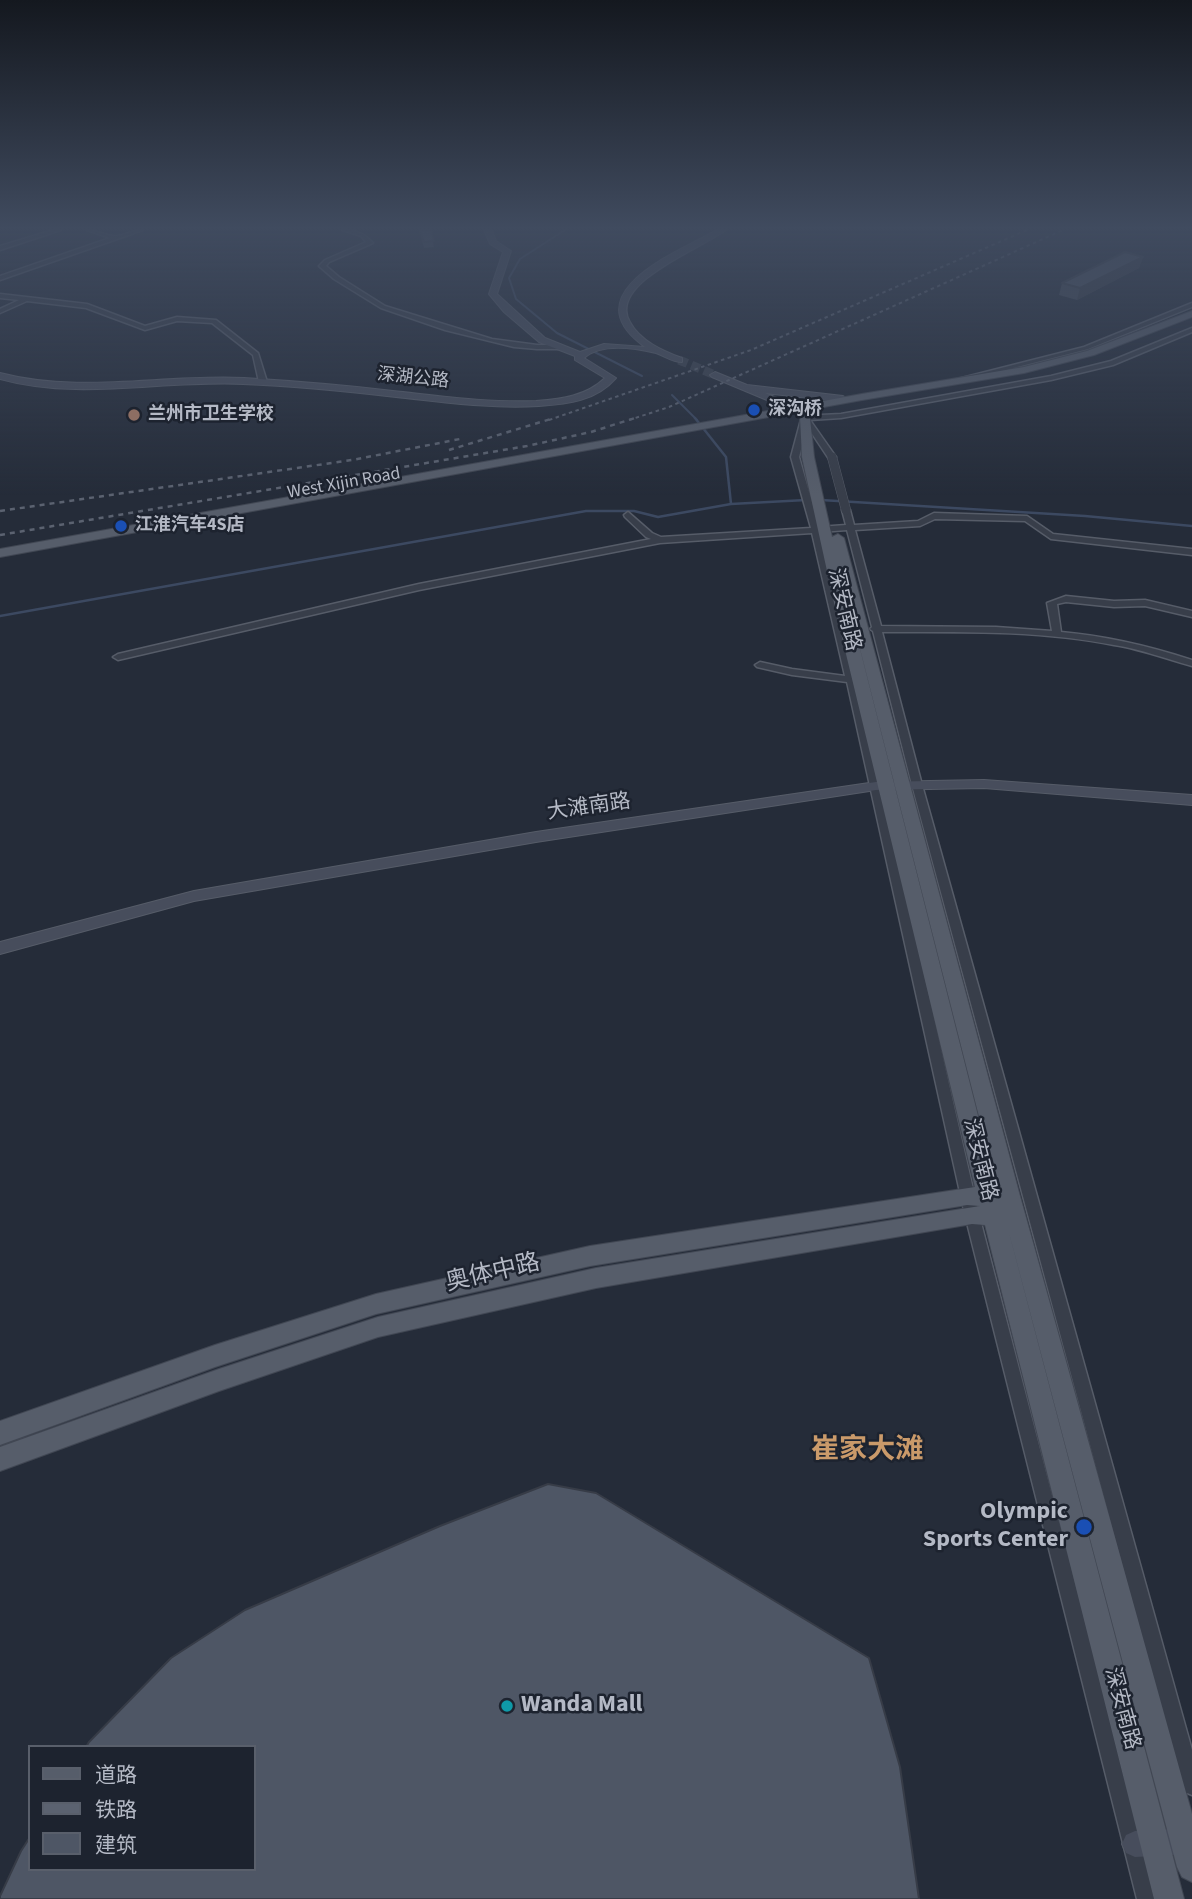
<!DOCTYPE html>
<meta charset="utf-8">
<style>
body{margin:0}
#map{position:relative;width:1192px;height:1899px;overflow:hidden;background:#252c39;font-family:"Source Sans 3","Noto Sans SC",sans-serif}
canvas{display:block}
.legend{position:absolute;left:28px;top:1745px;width:228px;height:126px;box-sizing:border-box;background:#1d232f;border:2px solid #595f6b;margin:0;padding:9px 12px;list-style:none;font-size:21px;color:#b4b9c5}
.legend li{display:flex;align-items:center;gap:14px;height:35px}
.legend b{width:35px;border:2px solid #595f6b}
</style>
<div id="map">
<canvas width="1192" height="1899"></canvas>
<ul class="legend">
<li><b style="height:9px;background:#565d6a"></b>道路</li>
<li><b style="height:9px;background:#5b6270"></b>铁路</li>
<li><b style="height:19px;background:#4e5665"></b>建筑</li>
</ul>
</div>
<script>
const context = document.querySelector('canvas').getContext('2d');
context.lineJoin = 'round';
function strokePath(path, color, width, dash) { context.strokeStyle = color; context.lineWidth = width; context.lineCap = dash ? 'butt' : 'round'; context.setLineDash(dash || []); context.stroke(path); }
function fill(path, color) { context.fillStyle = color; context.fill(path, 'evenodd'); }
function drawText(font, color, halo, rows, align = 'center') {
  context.font = font + ' "Source Sans 3","Noto Sans SC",sans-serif'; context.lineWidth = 5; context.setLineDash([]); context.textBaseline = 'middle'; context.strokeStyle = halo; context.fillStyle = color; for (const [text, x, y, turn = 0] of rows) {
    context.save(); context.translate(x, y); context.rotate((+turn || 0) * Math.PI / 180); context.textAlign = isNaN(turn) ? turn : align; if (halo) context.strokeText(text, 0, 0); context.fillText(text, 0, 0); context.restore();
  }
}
strokePath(new Path2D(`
 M 565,230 L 520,259 L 509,278 L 516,299 L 557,333 L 642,376
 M 672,395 L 697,420`), '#3c4961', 2);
strokePath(new Path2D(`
 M 695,418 L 726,457 L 731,504
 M 821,500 L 1085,516 L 1192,526
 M 0,616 L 586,511 L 634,511 L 658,517 L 731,504 L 806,500`), '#3c4961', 2.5);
strokePath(new Path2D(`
 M 679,360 L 715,375`), '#3a414e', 9, [9, 4.5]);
const street = new Path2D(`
 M 53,230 L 61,230 L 0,250 L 0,246 Z
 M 87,230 C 97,230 105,236 115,236 C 124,236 133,230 143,230 L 0,280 L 0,276 L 110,238 Z
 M 342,230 C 355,229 364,233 373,243 L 329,262 L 326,266 L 339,277 L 385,306 L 492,339 L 537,345 L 560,345 L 563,347 L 560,349 L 537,349 L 514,347 L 445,330 L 381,308 L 334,279 L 319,266 L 325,260 L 366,242 L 361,236 Z
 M 0,294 L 87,304 L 145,326 L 177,317 L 216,320 L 258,353 L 267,382 L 263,384 L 259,382 L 253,355 L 212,323 L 177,321 L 145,330 L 86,308 L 27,301 L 0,313 L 0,309 L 19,300 L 0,298 Z
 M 1192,303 L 1192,307 L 1088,349 L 950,384 L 946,382 L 1084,347 Z
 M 1192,328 L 1192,332 L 1113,365 L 1051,380 L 841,418 L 810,420 L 836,457 L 829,459 L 807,426 L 799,457 L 819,527 L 846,525 L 842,510 L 846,507 L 850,510 L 854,525 L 918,521 L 934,513 L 1027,516 L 1053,534 L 1192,549 L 1192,555 L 1051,539 L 1025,521 L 935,519 L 920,526 L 855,530 L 881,626 L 996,627 L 1052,631 L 1047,603 L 1066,596 L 1114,601 L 1145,600 L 1192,611 L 1192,617 L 1145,606 L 1114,607 L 1066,602 L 1057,604 L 1061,632 C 1106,636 1149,646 1192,660 L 1192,666 C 1166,659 1141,649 1114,645 C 1038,630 959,632 882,632 L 922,785 L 1192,1750 L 1192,1795 L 1185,1792 L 1182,1785 L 912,785 L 873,631 L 870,629 L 872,627 L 847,530 L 821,532 L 855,677 L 861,680 L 857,683 L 979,1215 L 1157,1899 L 1137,1899 L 965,1215 L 847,682 L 792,675 L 757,667 L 755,665 L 760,662 L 792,669 L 845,676 L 812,533 L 660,543 L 419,590 L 118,660 L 113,657 L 118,654 L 419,584 L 651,539 L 646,537 L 625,517 L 624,515 L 628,512 L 652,533 L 661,537 L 811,528 L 791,457 L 802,416 L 841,414 L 1051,376 L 1111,361 Z`);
const secondary = new Path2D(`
 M 484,230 L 492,230 L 496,241 L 511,251 L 497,294 L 545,338 L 580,352 L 604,344 L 645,347 C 571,294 675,253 717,230 L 726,230 C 703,248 607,283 630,322 C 640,341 663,351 682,358 L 682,362 C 672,362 665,356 656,353 C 635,348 601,343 584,358 L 616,378 C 596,401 568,404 539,406 C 491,409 443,402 396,397 C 345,391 294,386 243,384 C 162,380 79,401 0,379 L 0,373 C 81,394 161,374 244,378 C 294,381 343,385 393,391 C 440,396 488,403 536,401 C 562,399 586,396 605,378 L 575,360 L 575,356 L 539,342 L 504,312 L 489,294 L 503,252 L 490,244 Z
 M 715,372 L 747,385 L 843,396 L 848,399 L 843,402 L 765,393 L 801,408 L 803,410 L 798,413 L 712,377 L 710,375 Z
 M 984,780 L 1192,795 L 1192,805 L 984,788 L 876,790 L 536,842 L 194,901 L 0,954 L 0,942 L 194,891 L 536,832 L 876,782 Z
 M 1192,1828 L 1192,1854 L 1135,1857 L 1126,1853 L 1122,1844 L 1126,1835 L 1135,1831 Z`);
const primary = new Path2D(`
 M 1192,311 L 1192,317 L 1094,355 L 1024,373 L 862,400 L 0,557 L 0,549 L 862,394 L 1024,367 L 1087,351 Z
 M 805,415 L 810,418 L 814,457 L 832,537 L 838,534 L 844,538 L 1020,1196 L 1192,1814 L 1192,1882 L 1182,1877 L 1177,1867 L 1007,1225 L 1184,1899 L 1154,1899 L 985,1225 L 972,1224 L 596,1288 L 378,1337 L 219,1391 L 0,1471 L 0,1447 L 219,1369 L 378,1317 L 596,1268 L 980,1206 L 967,1205 L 590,1266 L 376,1314 L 215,1367 L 0,1445 L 0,1421 L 215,1345 L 376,1294 L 590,1246 L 975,1187 L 838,621 L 802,457 L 800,418 ZM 838,562 L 997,1187 L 996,1187 Z`);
strokePath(street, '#565c68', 3);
strokePath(secondary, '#565c68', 2);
strokePath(primary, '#414753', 2);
fill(street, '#383e4a');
fill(secondary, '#474d5c');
fill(primary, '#565d6a');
strokePath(new Path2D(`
 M 549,420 L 751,350 L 1027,230
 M 629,420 L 669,407 L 1063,230`), '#5b6270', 2, [3.5, 3.5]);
strokePath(new Path2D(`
 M 449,450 L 554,418
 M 0,511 L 352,460 L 460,439
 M 0,535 L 527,446 L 591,432 L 635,418`), '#5b6270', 2.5, [5, 5]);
const streetBridge = new Path2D(`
 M 832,457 L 846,510`);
strokePath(streetBridge, '#565c68', 10, []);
strokePath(streetBridge, '#383e4a', 9);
fill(new Path2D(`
 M 419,230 L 431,230 L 434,247 L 424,248 Z
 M 1143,257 L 1139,268 L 1077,300 L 1059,295 L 1062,283 Z`), '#434a57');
fill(new Path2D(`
 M 1143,257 L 1139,268 L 1077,300 L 1080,288 Z`), '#373c47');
const building = new Path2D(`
 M 420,230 L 431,230 L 434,241 L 424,242 Z
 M 1125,252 L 1143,257 L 1080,288 L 1062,283 Z
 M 548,1484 L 596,1493 L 869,1658 L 900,1767 L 919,1899 L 0,1899 L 0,1896 L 21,1851 L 30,1837 L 30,1869 L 254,1869 L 254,1747 L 86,1747 L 89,1742 L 171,1658 L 245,1610 L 440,1526 Z`);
fill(building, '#4e5665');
strokePath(building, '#373c47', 2);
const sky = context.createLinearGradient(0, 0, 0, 496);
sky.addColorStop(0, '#14181f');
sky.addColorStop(0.46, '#404b5f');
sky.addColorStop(1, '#404b5f00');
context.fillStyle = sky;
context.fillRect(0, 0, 1192, 496);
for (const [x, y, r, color] of [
 [754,410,7,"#1a4fb4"],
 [134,415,7,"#8d6e63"],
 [121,526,7,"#1a4fb4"],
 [1084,1527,9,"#1a4fb4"],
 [507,1706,7,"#0f9aa8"]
]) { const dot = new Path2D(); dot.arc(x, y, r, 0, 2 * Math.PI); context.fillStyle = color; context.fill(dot); strokePath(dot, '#1d232f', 2.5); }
drawText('18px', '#b4b9c5', '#1d232f', [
 ["深湖公路",413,379,6],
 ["West Xijin Road",344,484,-10]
]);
drawText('bold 18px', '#b4b9c5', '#1d232f', [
 ["深沟桥",768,410],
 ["兰州市卫生学校",148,415],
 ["江淮汽车4S店",135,526]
], 'left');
drawText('21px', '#b4b9c5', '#1d232f', [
 ["深安南路",843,610,77],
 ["大滩南路",589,808,-8],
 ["深安南路",979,1160,76],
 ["深安南路",1121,1709,75]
]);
drawText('24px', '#b4b9c5', '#1d232f', [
 ["奥体中路",493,1274,-13]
]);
drawText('bold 24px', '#b4b9c5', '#1d232f', [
 ["Olympic",1068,1513],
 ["Sports Center",1068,1541],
 ["Wanda Mall",521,1706,"left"]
], 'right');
drawText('bold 28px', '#ca9a6a', '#1d232f', [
 ["崔家大滩",867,1452]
]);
</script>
